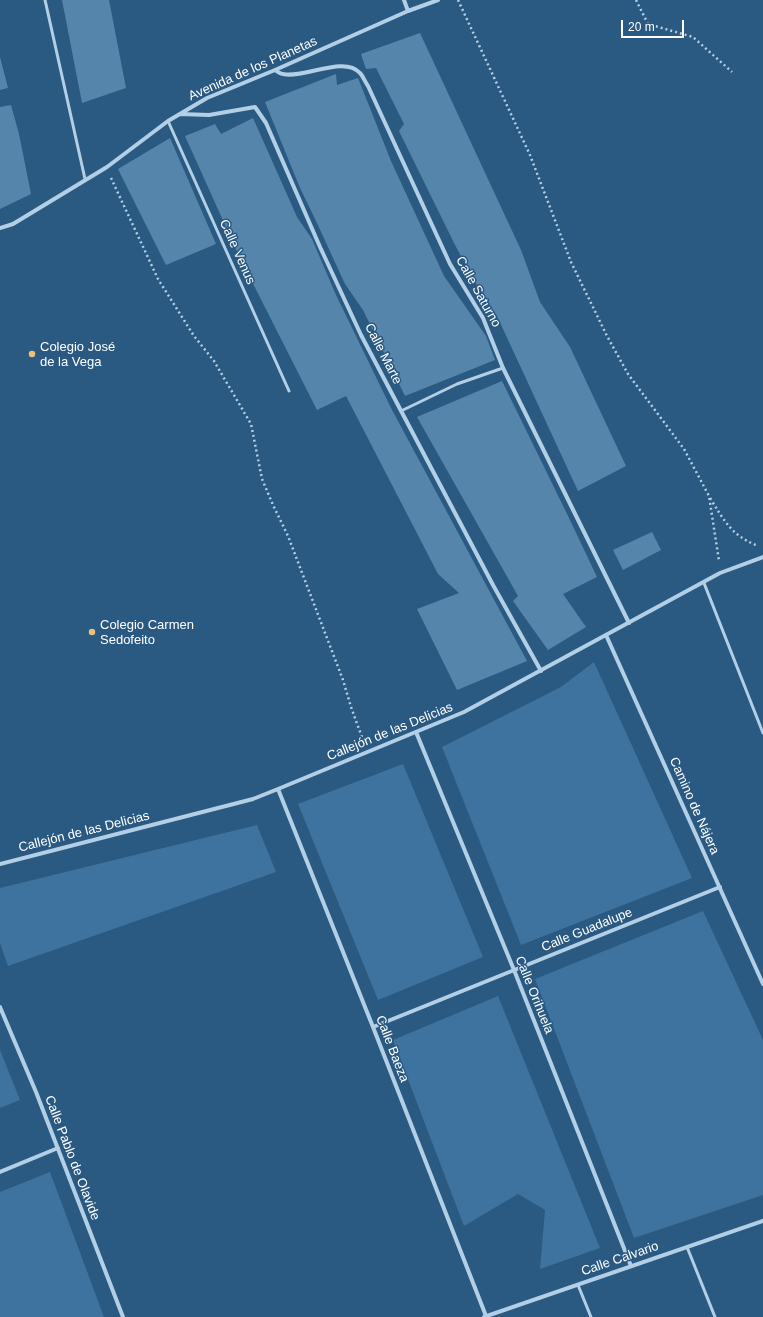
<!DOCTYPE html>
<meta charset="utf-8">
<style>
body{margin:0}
#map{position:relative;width:763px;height:1317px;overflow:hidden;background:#2a5982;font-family:Arial,sans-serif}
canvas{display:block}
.scale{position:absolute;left:621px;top:20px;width:63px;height:18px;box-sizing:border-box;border:2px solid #fff;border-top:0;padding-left:5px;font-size:12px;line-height:14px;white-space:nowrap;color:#fff;-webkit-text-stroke:3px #2a5982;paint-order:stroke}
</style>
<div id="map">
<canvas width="763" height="1317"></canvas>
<div class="scale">20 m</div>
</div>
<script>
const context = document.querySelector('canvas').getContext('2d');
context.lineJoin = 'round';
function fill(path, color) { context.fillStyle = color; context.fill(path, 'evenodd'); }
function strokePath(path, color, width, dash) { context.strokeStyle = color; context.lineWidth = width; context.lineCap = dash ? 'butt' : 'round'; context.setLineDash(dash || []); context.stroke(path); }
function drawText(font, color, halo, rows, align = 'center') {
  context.font = font + ' Arial,sans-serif'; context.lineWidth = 3; context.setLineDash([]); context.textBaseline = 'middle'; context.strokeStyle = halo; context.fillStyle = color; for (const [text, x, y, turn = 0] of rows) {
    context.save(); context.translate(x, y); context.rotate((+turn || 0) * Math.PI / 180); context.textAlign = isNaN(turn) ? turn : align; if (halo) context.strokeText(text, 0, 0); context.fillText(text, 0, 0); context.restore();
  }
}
fill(new Path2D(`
 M 594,662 L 692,878 L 521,945 L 442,747 L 561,687 Z
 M 403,764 L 483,957 L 378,1000 L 298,804 Z
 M 257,825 L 276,872 L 8,966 L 0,943 L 0,888 Z
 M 703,911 L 763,1040 L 763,1195 L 634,1238 L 535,979 Z
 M 498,996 L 600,1248 L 540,1269 L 545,1210 L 518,1194 L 464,1226 L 393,1040 Z
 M 0,1050 L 20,1100 L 0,1108 Z
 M 50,1172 L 104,1317 L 0,1317 L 0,1192 Z`), '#3e739f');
fill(new Path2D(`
 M 62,0 L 109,0 L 126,88 L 82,103 Z
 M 420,33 L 521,250 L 540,302 L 570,347 L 626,466 L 578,491 L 497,316 L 479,289 L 455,245 L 399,131 L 404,124 L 376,68 L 366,69 L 361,54 Z
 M 0,57 L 8,88 L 0,90 Z
 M 336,74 L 337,85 L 358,78 L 391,161 L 444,276 L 486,336 L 495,360 L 405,396 L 363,310 L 345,284 L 316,221 L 300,188 L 265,102 Z
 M 11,105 L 19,134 L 31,194 L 0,209 L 0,107 Z
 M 253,118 L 297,217 L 312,239 L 336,295 L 391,408 L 527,661 L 457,690 L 417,609 L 459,593 L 438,574 L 346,396 L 317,410 L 239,256 L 185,136 L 215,124 L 221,134 Z
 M 170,138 L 216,244 L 166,265 L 118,169 Z
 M 502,381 L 569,518 L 597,577 L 563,594 L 586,627 L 548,650 L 513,601 L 518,596 L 417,417 Z
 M 652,532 L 661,550 L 623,570 L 613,550 Z`), '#5685ac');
strokePath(new Path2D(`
 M 458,0 L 530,155 L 571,262 L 607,336 L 628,374 L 684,449 L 709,496 L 719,561
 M 636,0 L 648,24 L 693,37 L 732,72
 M 111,178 L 158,279 L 194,336 L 214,361 L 251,424 L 262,479 L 273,505 L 288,536 L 343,680 L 351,707 L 363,740
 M 710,498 C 724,520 731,535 756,545`), '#b3cfe6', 2.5, [2, 3]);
strokePath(new Path2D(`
 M 45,0 L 85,179
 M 168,121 L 289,391
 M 401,411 L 457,384 L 503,368
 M 704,583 L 763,733
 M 687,1247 L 715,1317
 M 578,1285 L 591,1317`), '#b3cfe6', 3);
strokePath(new Path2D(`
 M 404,0 L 408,11
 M 275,70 C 277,71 280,74 283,74 C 304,79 344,55 360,73 C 363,76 365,82 368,86 L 450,264 L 483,318 L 503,368 L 629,623
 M 180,114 L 209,115 L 255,107 L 266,123 L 320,247 L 361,335 L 493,585 L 541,671
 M 0,228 L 13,224 L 107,167 L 168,121 L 207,98 L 275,70 L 408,11 L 438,0
 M 606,635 L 763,984
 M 416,732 L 514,970 L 631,1266
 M 278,789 L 373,1027 L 486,1316
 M 0,864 L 253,799 L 278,789 L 464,712 L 720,573 L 763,557
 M 0,1007 L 36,1092 L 123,1317
 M 373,1027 L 720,887
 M 0,1172 L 58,1148
 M 484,1317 L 763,1221`), '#b3cfe6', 4);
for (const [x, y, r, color] of [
 [32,354,4,"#edc07a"],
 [92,632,4,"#edc07a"]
]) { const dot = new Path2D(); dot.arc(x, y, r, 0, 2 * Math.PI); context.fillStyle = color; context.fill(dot); strokePath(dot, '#2a5982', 1.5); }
drawText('13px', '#fff', '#2a5982', [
 ["Avenida de los Planetas",253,69,-24],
 ["Calle Venus",237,252,66],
 ["Calle Saturno",478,292,61],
 ["Calle Marte",383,354,63],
 ["Callejón de las Delicias",390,732,-22],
 ["Camino de Nájera",694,806,66],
 ["Callejón de las Delicias",84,832,-14],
 ["Calle Guadalupe",587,930,-22],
 ["Calle Orihuela",534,995,68],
 ["Calle Baeza",392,1049,69],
 ["Calle Pablo de Olavide",72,1158,69],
 ["Calle Calvario",620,1259,-19]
]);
drawText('13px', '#fff', '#2a5982', [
 ["Colegio José",40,347],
 ["de la Vega",40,362],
 ["Colegio Carmen",100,625],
 ["Sedofeito",100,640]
], 'left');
</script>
